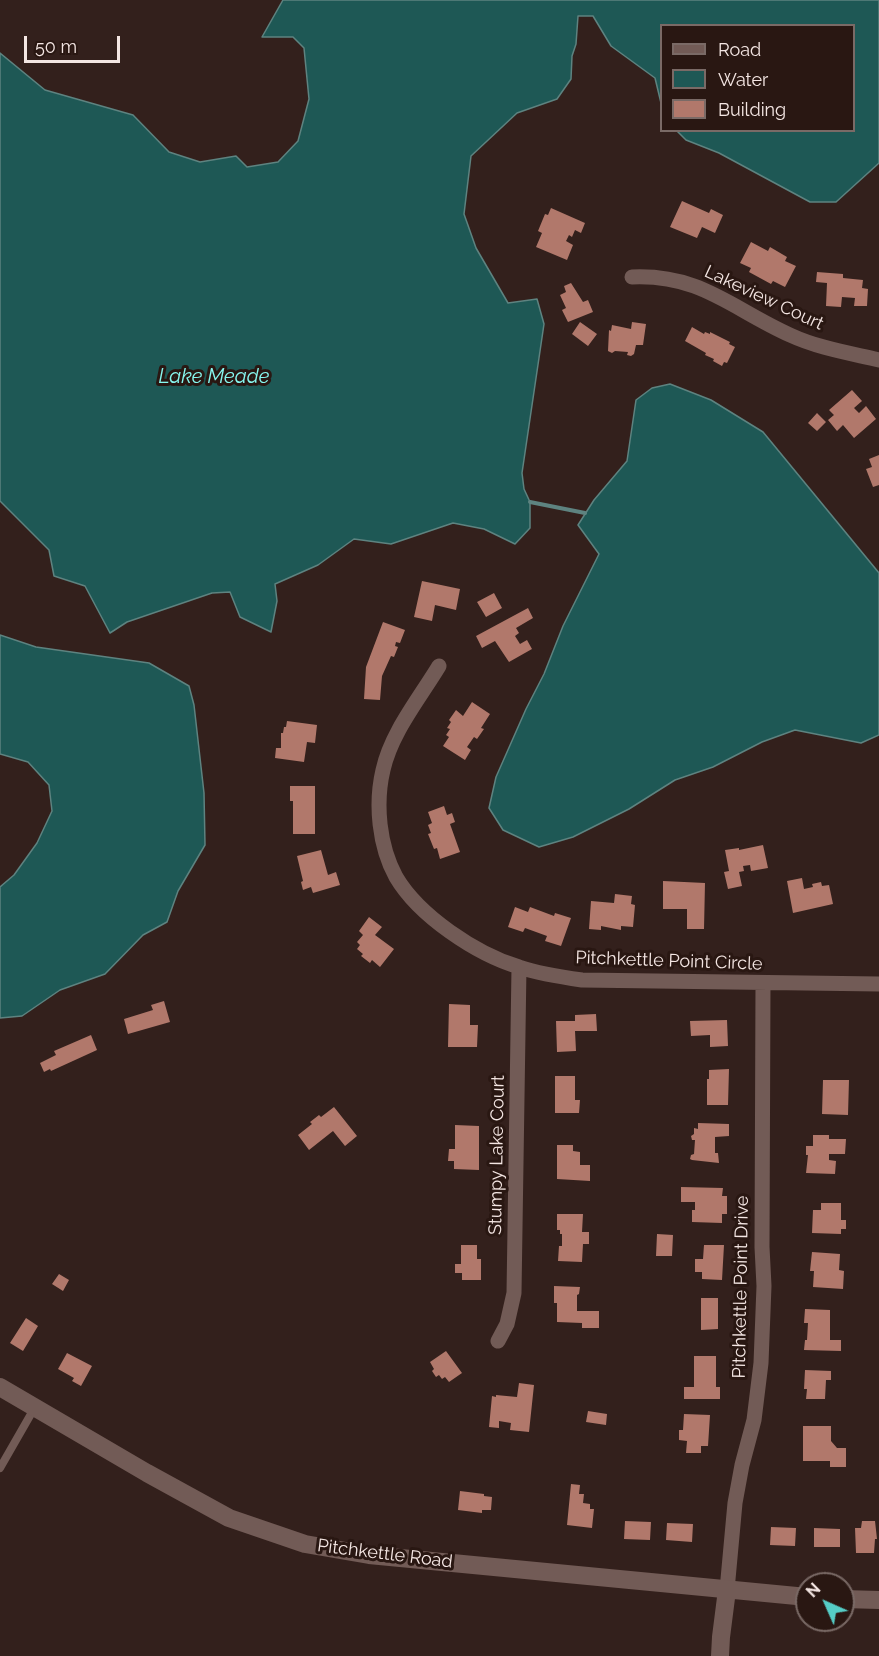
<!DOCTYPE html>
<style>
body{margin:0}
#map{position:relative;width:879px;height:1656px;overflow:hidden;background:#33201c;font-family:Raleway,sans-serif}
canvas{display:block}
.legend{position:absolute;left:660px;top:24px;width:195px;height:108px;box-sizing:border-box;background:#291712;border:2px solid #7a6a66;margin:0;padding:8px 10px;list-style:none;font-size:18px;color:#f4e6e3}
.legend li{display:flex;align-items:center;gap:12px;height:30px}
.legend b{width:30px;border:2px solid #7a6a66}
.north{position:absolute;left:795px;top:1572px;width:60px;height:60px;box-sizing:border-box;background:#291712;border:2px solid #7a6a66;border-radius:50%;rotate:315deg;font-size:16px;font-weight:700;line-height:24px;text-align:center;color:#f4e6e3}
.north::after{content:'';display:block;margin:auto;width:21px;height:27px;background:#55cdc6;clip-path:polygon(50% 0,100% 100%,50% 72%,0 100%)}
.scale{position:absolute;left:24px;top:36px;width:96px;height:27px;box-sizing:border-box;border:3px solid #f4e6e3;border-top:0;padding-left:8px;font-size:18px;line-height:21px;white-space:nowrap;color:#f4e6e3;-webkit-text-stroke:4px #291712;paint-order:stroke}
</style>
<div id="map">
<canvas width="879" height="1656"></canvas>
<ul class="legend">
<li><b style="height:8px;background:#725b56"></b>Road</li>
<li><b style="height:16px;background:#1e5855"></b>Water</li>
<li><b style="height:16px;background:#b1786b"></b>Building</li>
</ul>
<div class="north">N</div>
<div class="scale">50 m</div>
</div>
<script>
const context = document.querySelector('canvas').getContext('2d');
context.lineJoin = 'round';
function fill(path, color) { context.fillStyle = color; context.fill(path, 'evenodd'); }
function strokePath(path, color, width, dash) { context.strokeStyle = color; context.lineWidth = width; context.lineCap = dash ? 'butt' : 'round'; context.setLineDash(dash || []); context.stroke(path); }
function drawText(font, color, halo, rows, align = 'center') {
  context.font = font + ' Raleway,sans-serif'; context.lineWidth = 6; context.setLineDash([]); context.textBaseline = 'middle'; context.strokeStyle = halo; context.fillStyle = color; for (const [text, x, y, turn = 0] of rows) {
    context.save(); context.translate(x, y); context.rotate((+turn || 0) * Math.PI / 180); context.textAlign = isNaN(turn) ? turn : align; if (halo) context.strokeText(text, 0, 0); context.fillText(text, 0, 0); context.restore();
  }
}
const water = new Path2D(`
 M 283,0 L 879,0 L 879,163 L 836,202 L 810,202 L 719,153 L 686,140 L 677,131 L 854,130 L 854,26 L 662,26 L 661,103 L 655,78 L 611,46 L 593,16 L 578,16 L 576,44 L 572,56 L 571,79 L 557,99 L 517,113 L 471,156 L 464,214 L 476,248 L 508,303 L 537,299 L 544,324 L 522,473 L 524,489 L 530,502 L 530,528 L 515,544 L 484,529 L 453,523 L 391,544 L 354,539 L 318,565 L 275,584 L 277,601 L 271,632 L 240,617 L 230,592 L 212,593 L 127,622 L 110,633 L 85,586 L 54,576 L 49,550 L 0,501 L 0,53 L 45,90 L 133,115 L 169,152 L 200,162 L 236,156 L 247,167 L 278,162 L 298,141 L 309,99 L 304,48 L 293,37 L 262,37 Z
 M 670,384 L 711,400 L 763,432 L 879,573 L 879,735 L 861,743 L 795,730 L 762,742 L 713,767 L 675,780 L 629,809 L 573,837 L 539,847 L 503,830 L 489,808 L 496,777 L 526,709 L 544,674 L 563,626 L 599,554 L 578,525 L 594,500 L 627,461 L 636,400 L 652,388 Z
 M 0,635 L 36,647 L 149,663 L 189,686 L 194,705 L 204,793 L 205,845 L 178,891 L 167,922 L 143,935 L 105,974 L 60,990 L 22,1016 L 0,1018 L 0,887 L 14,875 L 37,843 L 52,811 L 49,785 L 28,762 L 0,754 Z`);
fill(water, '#1e5855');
strokePath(water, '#5e8380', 1.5);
strokePath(new Path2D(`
 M 530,502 L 585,513`), '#5e8380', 4);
fill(new Path2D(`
 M 682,201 L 709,213 L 711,209 L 723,215 L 715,233 L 702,227 L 697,238 L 670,227 Z
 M 551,208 L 585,223 L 581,233 L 575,230 L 572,237 L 569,235 L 566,241 L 573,245 L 567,260 L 536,247 L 542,233 L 538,231 L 545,214 L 548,215 Z
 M 751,242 L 768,251 L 770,247 L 787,257 L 785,261 L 796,266 L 785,287 L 773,281 L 771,284 L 749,272 L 751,268 L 740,263 Z
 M 817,272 L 843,274 L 843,278 L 863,280 L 862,288 L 868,289 L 867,306 L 854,306 L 855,298 L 842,297 L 841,307 L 826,306 L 827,283 L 816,282 Z
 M 571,283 L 583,302 L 588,300 L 593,312 L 568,322 L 562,310 L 566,308 L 560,295 L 566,292 L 564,286 Z
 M 580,322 L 597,334 L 588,346 L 572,334 Z
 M 632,322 L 646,324 L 643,345 L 636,345 L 634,354 L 631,356 L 627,355 L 628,352 L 615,351 L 612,353 L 608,351 L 609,330 L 611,331 L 612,325 L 631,329 Z
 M 692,327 L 704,334 L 705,332 L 710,334 L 710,332 L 730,342 L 729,344 L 735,347 L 727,363 L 724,362 L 722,366 L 713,361 L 714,359 L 705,355 L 706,353 L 685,341 Z
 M 852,390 L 862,401 L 854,408 L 859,413 L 866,406 L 876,419 L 854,438 L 843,425 L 837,431 L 828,420 L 834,415 L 829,410 Z
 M 817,413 L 826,422 L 817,431 L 808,423 Z
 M 879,455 L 879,485 L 873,487 L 866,469 L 872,467 L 869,459 Z
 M 422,581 L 460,589 L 456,610 L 435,605 L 432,621 L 414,617 Z
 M 494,593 L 502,608 L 486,617 L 477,602 Z
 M 528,608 L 533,618 L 516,628 L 519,633 L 515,636 L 520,644 L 527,640 L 532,649 L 509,662 L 495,641 L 482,648 L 476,636 Z
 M 383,622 L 405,630 L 400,643 L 396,642 L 395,646 L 398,647 L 394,657 L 391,656 L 382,676 L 380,700 L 364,699 L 366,667 Z
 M 472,702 L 490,714 L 481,728 L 484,729 L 477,739 L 474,737 L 467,747 L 471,750 L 465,760 L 443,746 L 449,737 L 446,735 L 450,729 L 447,728 L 451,722 L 449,720 L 456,710 L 463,716 Z
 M 287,721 L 317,725 L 315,743 L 307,742 L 304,762 L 275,758 L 276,748 L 281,748 L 281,733 L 283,733 L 284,727 L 286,727 Z
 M 290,786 L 315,786 L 315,834 L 293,834 L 293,801 L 290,801 Z
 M 444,806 L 447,815 L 452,813 L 455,822 L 450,824 L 460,852 L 440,859 L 437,848 L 434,849 L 428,834 L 431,833 L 428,825 L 432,823 L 428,812 Z
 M 763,845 L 768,868 L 751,871 L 750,865 L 743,866 L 744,871 L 739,872 L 742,886 L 728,889 L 724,872 L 729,871 L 725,850 L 739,848 L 739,850 Z
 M 321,850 L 328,875 L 336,872 L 340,885 L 313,893 L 311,887 L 303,890 L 301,882 L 303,881 L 297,856 Z
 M 802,878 L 804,889 L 813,887 L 812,884 L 821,882 L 822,886 L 829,885 L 833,904 L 793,913 L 787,881 Z
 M 663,881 L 705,883 L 704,929 L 687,929 L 687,909 L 663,909 Z
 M 615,894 L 632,896 L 631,904 L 635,905 L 633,927 L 621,926 L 621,930 L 601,926 L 601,930 L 589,929 L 591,901 L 614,903 Z
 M 515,907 L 528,912 L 530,907 L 554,916 L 555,913 L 571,918 L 561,946 L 545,941 L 547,936 L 525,928 L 523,932 L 508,927 Z
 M 369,917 L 382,927 L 375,935 L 394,949 L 380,967 L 372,960 L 370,963 L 361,956 L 363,954 L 357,949 L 360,945 L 357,942 L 363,935 L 359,931 Z
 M 164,1001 L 170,1022 L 128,1034 L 124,1019 L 153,1010 L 151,1005 Z
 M 449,1004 L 470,1005 L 470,1025 L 478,1025 L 477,1047 L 448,1047 Z
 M 596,1014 L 597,1031 L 575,1031 L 576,1051 L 557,1052 L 556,1021 L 575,1021 L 575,1015 Z
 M 727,1020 L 728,1046 L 710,1047 L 710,1035 L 691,1036 L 690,1021 Z
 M 91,1035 L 97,1050 L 51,1071 L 50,1069 L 44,1072 L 40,1063 L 56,1055 L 54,1051 Z
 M 729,1069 L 728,1105 L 707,1105 L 707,1079 L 709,1079 L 709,1070 Z
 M 555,1076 L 575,1076 L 575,1100 L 580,1100 L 579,1113 L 555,1113 Z
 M 823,1080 L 849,1080 L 848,1115 L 822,1114 Z
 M 334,1107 L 357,1136 L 345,1146 L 333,1131 L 309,1150 L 298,1135 L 312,1124 L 310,1122 L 319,1115 L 321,1117 Z
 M 698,1123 L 729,1124 L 729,1136 L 715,1137 L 715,1153 L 718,1153 L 719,1163 L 692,1160 L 690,1159 L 691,1155 L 694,1154 L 695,1140 L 692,1140 L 691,1136 L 694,1134 L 694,1128 L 698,1129 Z
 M 455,1125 L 479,1126 L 479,1170 L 454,1169 L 454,1161 L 448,1161 L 449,1149 L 455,1149 Z
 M 813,1135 L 829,1135 L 829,1139 L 846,1139 L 845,1154 L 829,1154 L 829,1160 L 836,1161 L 835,1174 L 806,1173 L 808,1155 L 806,1155 L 806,1146 L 813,1146 Z
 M 557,1145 L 573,1145 L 573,1151 L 580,1152 L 580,1165 L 590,1165 L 590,1181 L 557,1179 Z
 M 681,1187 L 723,1188 L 722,1196 L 727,1196 L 727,1214 L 722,1214 L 722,1223 L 692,1222 L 692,1210 L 695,1210 L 695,1202 L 681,1202 Z
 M 821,1203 L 841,1203 L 841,1220 L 846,1220 L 846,1229 L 841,1229 L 841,1234 L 812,1233 L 813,1210 L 821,1210 Z
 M 557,1214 L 583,1214 L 582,1232 L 589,1232 L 589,1244 L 583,1244 L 582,1262 L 558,1261 L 559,1246 L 562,1246 L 562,1234 L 560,1234 L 560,1230 L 557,1230 Z
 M 657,1234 L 673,1235 L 672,1256 L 656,1256 Z
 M 461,1245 L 477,1245 L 477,1259 L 481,1259 L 481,1280 L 462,1280 L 462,1273 L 455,1273 L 455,1264 L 461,1264 Z
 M 704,1245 L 724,1245 L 722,1280 L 702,1279 L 702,1272 L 695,1272 L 695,1259 L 703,1259 Z
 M 812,1252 L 840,1254 L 839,1270 L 844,1271 L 843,1289 L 813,1287 L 814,1271 L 810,1271 Z
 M 59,1274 L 69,1280 L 63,1291 L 52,1284 Z
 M 554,1286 L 580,1287 L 579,1294 L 577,1295 L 577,1311 L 599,1311 L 599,1328 L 582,1328 L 582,1323 L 557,1322 L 557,1303 L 554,1303 Z
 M 701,1298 L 718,1298 L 718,1329 L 701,1330 Z
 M 805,1309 L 830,1310 L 830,1340 L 841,1340 L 841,1351 L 804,1350 L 805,1340 L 807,1340 L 808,1323 L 804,1323 Z
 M 26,1318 L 38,1326 L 23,1351 L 10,1343 Z
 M 446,1351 L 462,1373 L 449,1382 L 445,1377 L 442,1379 L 439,1375 L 436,1377 L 432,1371 L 434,1369 L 430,1362 Z
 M 67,1353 L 92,1366 L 81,1386 L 72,1381 L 74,1378 L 58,1369 Z
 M 694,1356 L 716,1356 L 716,1387 L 720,1387 L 720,1399 L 684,1399 L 684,1387 L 694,1387 Z
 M 805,1370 L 831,1371 L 831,1380 L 826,1380 L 825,1399 L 806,1399 L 807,1389 L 804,1389 Z
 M 519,1383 L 534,1385 L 529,1432 L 510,1430 L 511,1423 L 499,1421 L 499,1428 L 489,1427 L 492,1396 L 496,1397 L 496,1395 L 517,1397 Z
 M 588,1411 L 607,1414 L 606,1425 L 586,1422 Z
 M 684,1414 L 710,1415 L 708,1446 L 701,1446 L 701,1453 L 686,1453 L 687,1441 L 679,1440 L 679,1430 L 683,1430 Z
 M 803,1426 L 831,1426 L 831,1441 L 837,1448 L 846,1448 L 846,1467 L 830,1467 L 830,1461 L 803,1461 Z
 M 571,1484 L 580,1485 L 579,1494 L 584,1494 L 583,1503 L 590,1504 L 590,1509 L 594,1509 L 592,1528 L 567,1525 Z
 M 460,1491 L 484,1494 L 484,1496 L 492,1497 L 491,1510 L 482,1510 L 482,1513 L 458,1510 Z
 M 625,1521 L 651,1522 L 650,1540 L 624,1539 Z
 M 862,1521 L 875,1521 L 877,1539 L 875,1539 L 874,1553 L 856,1553 L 855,1528 L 861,1528 Z
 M 667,1523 L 693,1524 L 692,1542 L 666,1540 Z
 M 771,1527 L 796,1528 L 795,1546 L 770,1545 Z
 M 814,1528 L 840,1529 L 840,1547 L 814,1547 Z`), '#b1786b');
strokePath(new Path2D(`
 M 0,1468 L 35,1407`), '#725b56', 8);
strokePath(new Path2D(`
 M 632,277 C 701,274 732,309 790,335 C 818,348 849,353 879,360
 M 439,666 C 419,699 391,733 383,770 C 375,804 379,846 396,877 C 419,916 476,954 519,967 C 540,974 560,977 582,980 L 879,984
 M 498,1341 L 507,1324 L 514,1293 L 519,967
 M 727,1590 L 735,1503 L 742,1465 L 754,1420 L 761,1363 L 764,1286 L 762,1247 L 763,983`), '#725b56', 15);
strokePath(new Path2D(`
 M 0,1387 L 147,1473 L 229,1518 L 305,1544 L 369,1555 L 807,1597
 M 843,1599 L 879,1600
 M 720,1656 L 721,1637 L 727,1590`), '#725b56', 18);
drawText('18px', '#f4e6e3', '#291712', [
 ["Lakeview Court",764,298,25],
 ["Pitchkettle Point Circle",669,961,2],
 ["Stumpy Lake Court",497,1155,-89],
 ["Pitchkettle Point Drive",741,1287,-89],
 ["Pitchkettle Road",385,1554,7]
]);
drawText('italic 20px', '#87f8f0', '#291712', [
 ["Lake Meade",214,377]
]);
</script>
